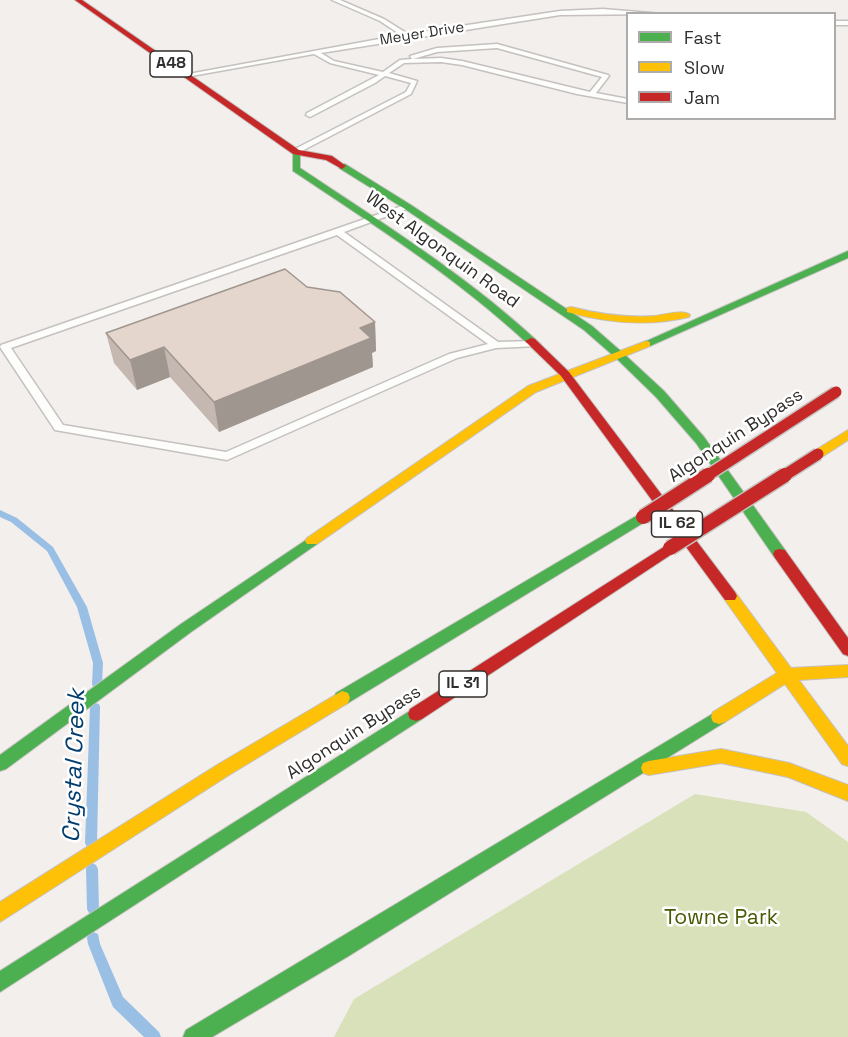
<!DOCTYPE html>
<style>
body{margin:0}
#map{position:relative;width:848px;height:1037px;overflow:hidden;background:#f3efed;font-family:"Space Grotesk",sans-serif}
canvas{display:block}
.legend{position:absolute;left:626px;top:12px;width:210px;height:108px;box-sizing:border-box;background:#fff;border:2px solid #adacab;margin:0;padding:8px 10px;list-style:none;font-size:18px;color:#312f2d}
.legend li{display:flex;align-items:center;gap:12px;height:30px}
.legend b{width:30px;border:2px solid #adacab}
</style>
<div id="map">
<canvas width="848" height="1037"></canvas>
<ul class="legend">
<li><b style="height:8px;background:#4caf50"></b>Fast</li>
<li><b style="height:8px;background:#ffc107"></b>Slow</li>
<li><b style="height:8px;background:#c62828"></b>Jam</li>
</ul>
</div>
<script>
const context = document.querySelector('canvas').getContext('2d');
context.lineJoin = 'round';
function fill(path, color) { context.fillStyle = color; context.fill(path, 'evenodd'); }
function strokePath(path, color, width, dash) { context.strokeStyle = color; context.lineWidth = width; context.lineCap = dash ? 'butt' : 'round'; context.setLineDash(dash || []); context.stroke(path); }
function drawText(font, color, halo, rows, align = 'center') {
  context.font = font + ' "Space Grotesk",sans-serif'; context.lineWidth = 5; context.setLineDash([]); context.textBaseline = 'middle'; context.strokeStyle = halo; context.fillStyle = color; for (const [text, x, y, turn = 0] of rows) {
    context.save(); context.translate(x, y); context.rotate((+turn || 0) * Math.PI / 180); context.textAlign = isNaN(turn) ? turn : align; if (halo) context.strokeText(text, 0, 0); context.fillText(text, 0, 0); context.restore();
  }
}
fill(new Path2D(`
 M 695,794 L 806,812 L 848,842 L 848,1037 L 334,1037 L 354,999 Z`), '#d8e1b9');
fill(new Path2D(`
 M 0,510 L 17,518 L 53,547 L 87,607 L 103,663 L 102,684 L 101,687 L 97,688 L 93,687 L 92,684 L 93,663 L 77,607 L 47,551 L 11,522 L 0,517 Z
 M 95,703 L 99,704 L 100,707 L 97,843 L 95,847 L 91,849 L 87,847 L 85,843 L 90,707 L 91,704 Z
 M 92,863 L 96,865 L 98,869 L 99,909 L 97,913 L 93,915 L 89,913 L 87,909 L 86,869 L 88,865 Z
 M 93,932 L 98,934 L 100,944 L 123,997 L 159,1032 L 161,1037 L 144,1037 L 113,1007 L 88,944 L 87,938 L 88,934 Z`), '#9abfe5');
const lane = new Path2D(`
 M 332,0 L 340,0 L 384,19 L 408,34 L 560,11 L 603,9 L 663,14 L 560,15 L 321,53 L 334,61 L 383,72 L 400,60 L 412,59 L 410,56 L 437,48 L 497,44 L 608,75 L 609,76 L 596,93 L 628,99 L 628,103 L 577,94 L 462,65 L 441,62 L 404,63 L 389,73 L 417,81 L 411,94 L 296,154 L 292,152 L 293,150 L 406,92 L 411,83 L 385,76 L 375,83 L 310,117 L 306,115 L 307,113 L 379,75 L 330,63 L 314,54 L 186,77 L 183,75 L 401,35 L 380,21 ZM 497,48 L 602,77 L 590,92 L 462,61 L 441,58 L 413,59 L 437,52 Z
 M 834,21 L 848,21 L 848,25 L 834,25 Z
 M 405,205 L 412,207 L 344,232 L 498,342 L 535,341 L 540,344 L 538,346 L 496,348 L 457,358 L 227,460 L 55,430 L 0,347 L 1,345 ZM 337,235 L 488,344 L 449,354 L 226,452 L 63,425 L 11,348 Z`);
const fast = new Path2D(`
 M 293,150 L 300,152 L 300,168 C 381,222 463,273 535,339 L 535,343 L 527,343 C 456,277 374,225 293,171 Z
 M 339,164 L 345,164 L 411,205 L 592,326 L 624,354 L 664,391 L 704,437 L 785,550 L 787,554 L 785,558 L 775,558 L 696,443 L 656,397 L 616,358 L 584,330 L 405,209 L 339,168 Z
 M 848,251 L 848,258 L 650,346 L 642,346 L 640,344 Z
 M 643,512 L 648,514 L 650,517 L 648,520 L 348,703 L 342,705 L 336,703 L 334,698 L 336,693 Z
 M 312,536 L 319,541 L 317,544 L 191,632 L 6,769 L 0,771 L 0,755 L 181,624 Z
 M 416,707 L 422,709 L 424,714 L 422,719 L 0,992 L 0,971 Z
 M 719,710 L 725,712 L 727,717 L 725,722 L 347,957 L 212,1037 L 183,1037 L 186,1030 Z`);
const slow = new Path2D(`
 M 571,307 C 599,314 626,318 654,316 C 665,315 682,309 690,315 L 689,317 C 648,327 608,323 567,312 L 567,308 Z
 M 646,341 L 650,342 L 650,346 L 536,392 L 317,544 L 307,544 L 305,541 L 307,538 L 528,386 Z
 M 848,430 L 848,440 L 822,457 L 814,457 L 812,454 L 814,451 Z
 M 730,591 L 735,592 L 791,668 L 848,665 L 848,677 L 799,680 L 848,746 L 848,766 L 842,764 L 785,684 L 725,722 L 719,724 L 713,722 L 711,717 L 713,712 L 777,673 L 725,600 L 723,596 L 725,592 Z
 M 342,691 L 348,693 L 350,698 L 348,703 L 229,775 L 0,922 L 0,902 L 217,765 Z
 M 721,749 L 789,763 L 848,785 L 848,801 L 788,777 L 721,763 L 649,775 L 643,773 L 641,768 L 643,763 L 649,761 Z`);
const jam = new Path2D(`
 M 75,0 L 82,0 L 299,150 L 332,156 L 346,166 L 342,169 L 326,160 L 293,154 Z
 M 531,338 L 535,339 L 569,372 L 735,592 L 737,596 L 735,600 L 725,600 L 561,376 L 527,343 L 525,341 Z
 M 670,543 L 677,548 L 675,552 L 422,719 L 416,721 L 410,719 L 408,714 L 410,709 Z
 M 780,549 L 785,550 L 848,638 L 848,656 L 843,654 L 775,558 L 773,554 L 775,550 Z`);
strokePath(lane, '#c4c1bf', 3);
strokePath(fast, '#c4c1bf', 2);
strokePath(slow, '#c4c1bf', 2);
strokePath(jam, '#c4c1bf', 2);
fill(lane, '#fdfdfc');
fill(fast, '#4caf50');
fill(slow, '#ffc107');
fill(jam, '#c62828');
const jamBridgeFar1 = new Path2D(`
 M 705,477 L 836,392
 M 782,477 L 818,454`);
const jamBridge = new Path2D(`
 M 643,517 L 708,475
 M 670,548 L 785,475`);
strokePath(jamBridgeFar1, '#c4c1bf', 14, []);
strokePath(jamBridge, '#c4c1bf', 17, []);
strokePath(jamBridgeFar1, '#c62828', 11);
strokePath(jamBridge, '#c62828', 14);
fill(new Path2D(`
 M 307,287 L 375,322 L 376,351 L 372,353 L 373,367 L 219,432 L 170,377 L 137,390 L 114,363 L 106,333 Z`), '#c5b8b0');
fill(new Path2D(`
 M 375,322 L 376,351 L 372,353 L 373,367 L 219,432 L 214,402 L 360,328 Z
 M 164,347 L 170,377 L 137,390 L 130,360 Z`), '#a09690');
const building = new Path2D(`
 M 285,269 L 307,287 L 340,292 L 375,322 L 360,328 L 371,338 L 214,402 L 164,347 L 130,360 L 106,333 Z`);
fill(building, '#e5d6cd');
strokePath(building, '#a09690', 1.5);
drawText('15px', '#312f2d', '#fff', [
 ["Meyer Drive",422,34,-9]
]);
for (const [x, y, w] of [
 [171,64,42],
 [677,524,51],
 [463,684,48]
]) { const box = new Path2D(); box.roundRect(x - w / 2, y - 13, w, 26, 4.5); context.fillStyle = '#fff'; context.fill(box); strokePath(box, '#312f2d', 1.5); }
drawText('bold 16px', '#312f2d', null, [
 ["A48",171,64],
 ["IL 62",677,524],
 ["IL 31",463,684]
]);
drawText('18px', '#312f2d', '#fff', [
 ["West Algonquin Road",442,250,36],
 ["Algonquin Bypass",736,436,-33],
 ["Algonquin Bypass",354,733,-33]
]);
drawText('21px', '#485903', '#fff', [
 ["Towne Park",721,918]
]);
drawText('italic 24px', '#003e70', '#fff', [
 ["Crystal Creek",75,766,-88]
]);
</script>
